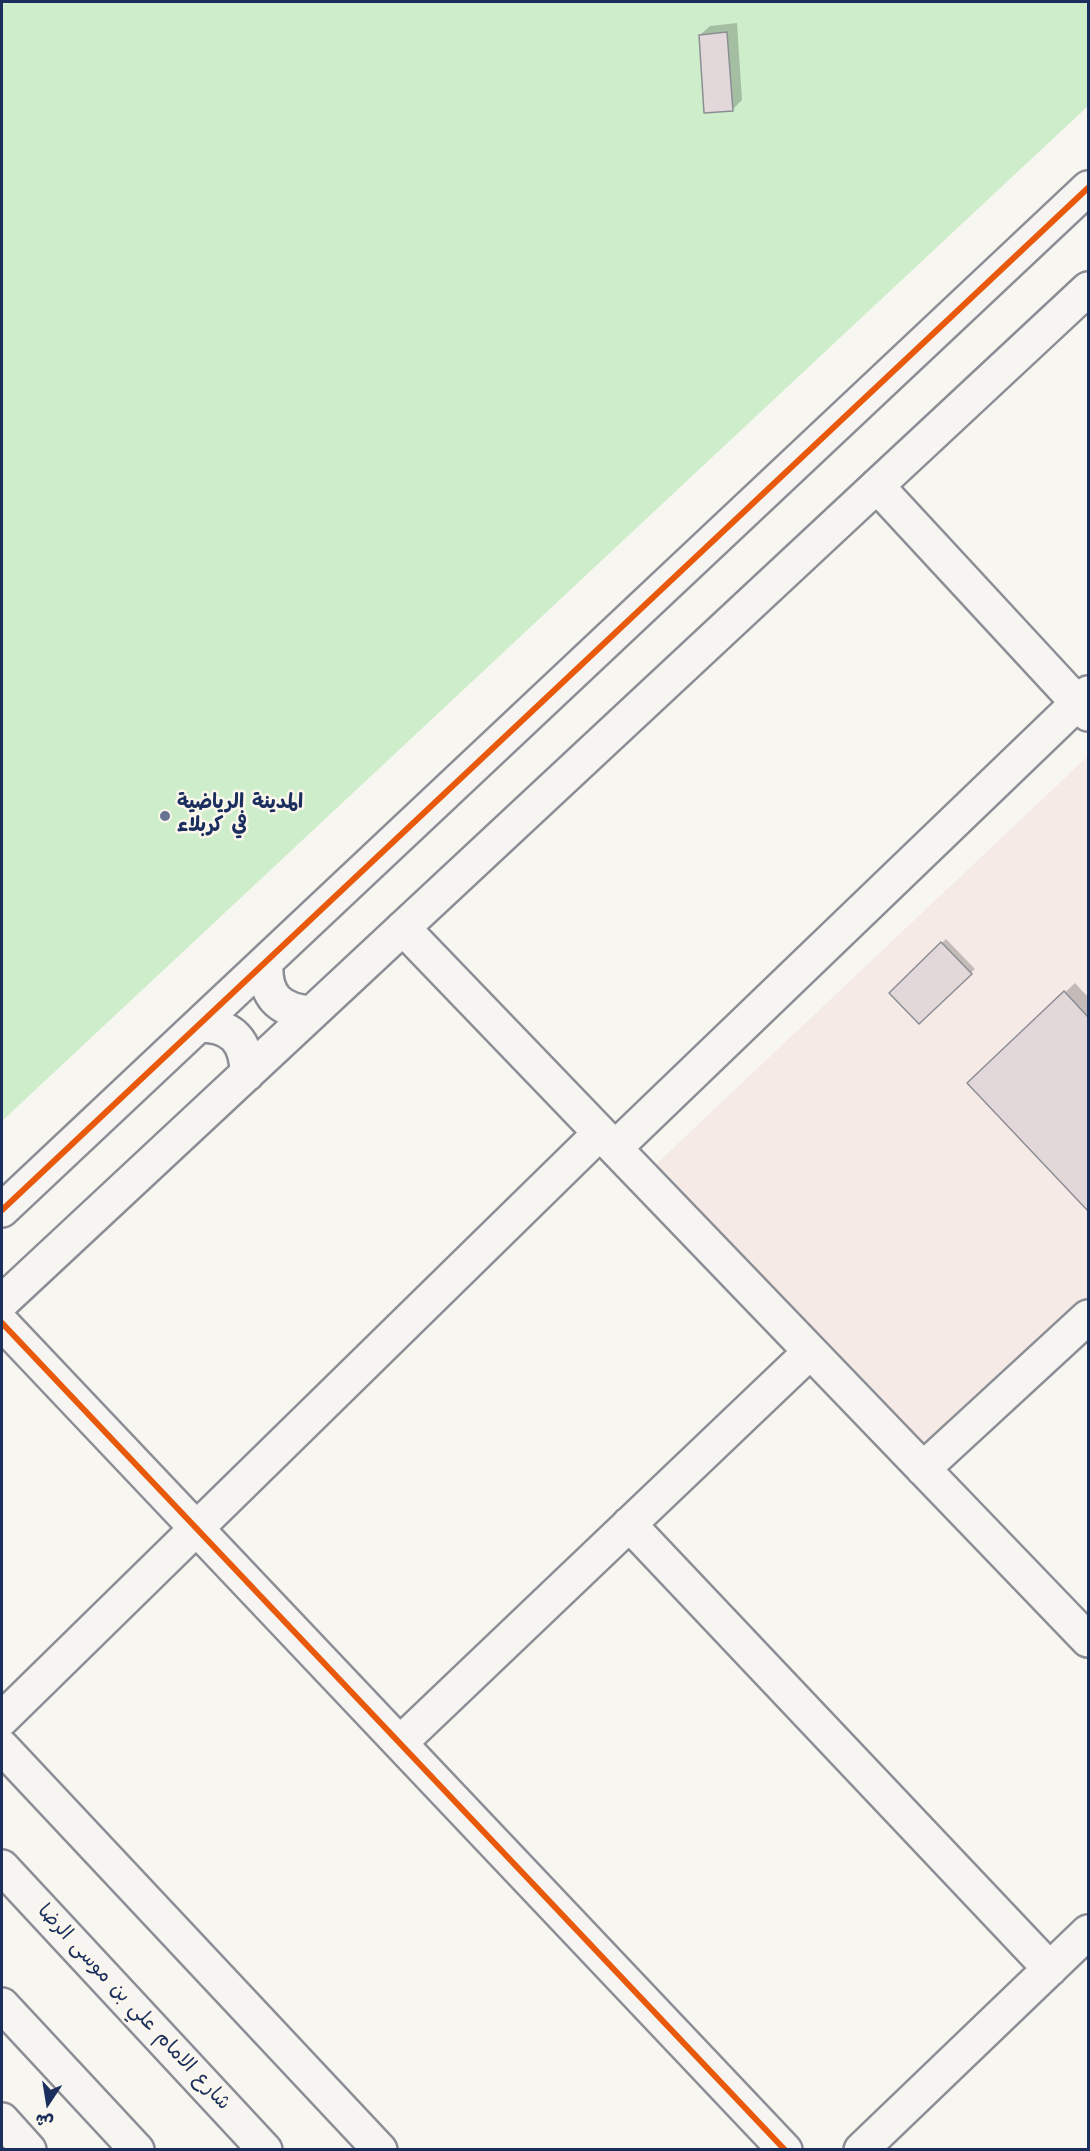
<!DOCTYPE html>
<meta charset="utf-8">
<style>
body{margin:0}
#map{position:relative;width:1090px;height:2151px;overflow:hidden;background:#f8f6f0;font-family:"Architects Daughter","Playpen Sans Arabic",sans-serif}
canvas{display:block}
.frame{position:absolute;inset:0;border:3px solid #1b2f5e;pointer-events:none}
.north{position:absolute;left:18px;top:2073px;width:60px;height:60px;-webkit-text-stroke:4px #fbf7ec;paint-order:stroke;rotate:192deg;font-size:16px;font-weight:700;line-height:24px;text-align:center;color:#1b2f5e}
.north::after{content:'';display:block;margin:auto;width:21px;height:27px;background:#1b2f5e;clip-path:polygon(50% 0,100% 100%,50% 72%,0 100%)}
</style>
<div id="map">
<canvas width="1090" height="2151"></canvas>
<div class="frame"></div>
<div class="north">ش</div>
</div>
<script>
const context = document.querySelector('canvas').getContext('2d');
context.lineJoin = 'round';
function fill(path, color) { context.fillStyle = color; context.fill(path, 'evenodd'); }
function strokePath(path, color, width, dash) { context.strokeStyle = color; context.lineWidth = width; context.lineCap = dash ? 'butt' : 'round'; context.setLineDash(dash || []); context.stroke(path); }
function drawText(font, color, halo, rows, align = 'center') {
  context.font = font + ' "Architects Daughter","Playpen Sans Arabic",sans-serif'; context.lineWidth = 5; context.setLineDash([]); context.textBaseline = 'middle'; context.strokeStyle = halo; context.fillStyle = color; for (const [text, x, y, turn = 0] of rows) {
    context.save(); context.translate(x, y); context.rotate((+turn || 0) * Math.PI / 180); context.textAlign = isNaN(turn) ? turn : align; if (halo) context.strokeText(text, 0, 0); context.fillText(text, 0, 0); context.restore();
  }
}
fill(new Path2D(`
 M 1087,757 L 1088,758 L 1088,1299 L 922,1453 L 654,1166 Z`), '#f6eae7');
fill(new Path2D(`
 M 2,2 L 1088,2 L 1088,106 L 2,1121 Z`), '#ceeecb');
fill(new Path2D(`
 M 737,23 L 742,100 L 732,110 L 700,35 L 710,26 Z
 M 946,939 L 975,969 L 919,1022 L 891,993 Z
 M 1075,983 L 1088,997 L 1088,1209 L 969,1083 Z`), '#0003');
const building = new Path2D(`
 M 727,32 L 733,111 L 704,113 L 699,35 Z
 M 941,942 L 972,974 L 919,1024 L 889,993 Z
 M 1064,991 L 1088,1017 L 1088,1211 L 967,1083 Z`);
fill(building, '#e3d8d9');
strokePath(building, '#8b8e94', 1.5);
const street = new Path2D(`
 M 877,486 L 1088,714
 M 403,928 L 1088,1640
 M 615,1148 L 1088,693
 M 2,1323 L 785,2150
 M 923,1469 L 1088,1317
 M 629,1524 L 1050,1969
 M 2,1719 L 600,1133
 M 400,1743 L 810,1352
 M 2,1747 L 380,2150
 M 2,2120 L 29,2150
 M 861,2150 L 1088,1932`);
const secondary = new Path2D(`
 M 266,962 C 264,995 278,1011 312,1013
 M 199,1025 C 232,1025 247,1041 247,1074
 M 2,1210 L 1088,188
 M 2,1302 L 1088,289
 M 2,1867 L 265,2150
 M 2,2005 L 137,2150`);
strokePath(street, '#8b8e94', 38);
strokePath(secondary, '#8b8e94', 38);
strokePath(street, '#f6f5f1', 33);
strokePath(secondary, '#f6f5f1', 33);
strokePath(new Path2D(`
 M 2,1210 L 1088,188
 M 2,1323 L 785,2150`), '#e8590c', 6);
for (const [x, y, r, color] of [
 [165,816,6,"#687591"]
]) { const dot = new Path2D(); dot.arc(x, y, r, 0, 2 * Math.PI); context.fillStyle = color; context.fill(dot); strokePath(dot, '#fbf7ec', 2); }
drawText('bold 20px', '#1b2f5e', '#fbf7ec', [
 ["المدينة الرياضية",177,804],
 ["في كربلاء",177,827]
], 'left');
drawText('20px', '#1b2f5e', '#fbf7ec', [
 ["شارع الامام علي بن موسى الرضا",133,2008,47]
]);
</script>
